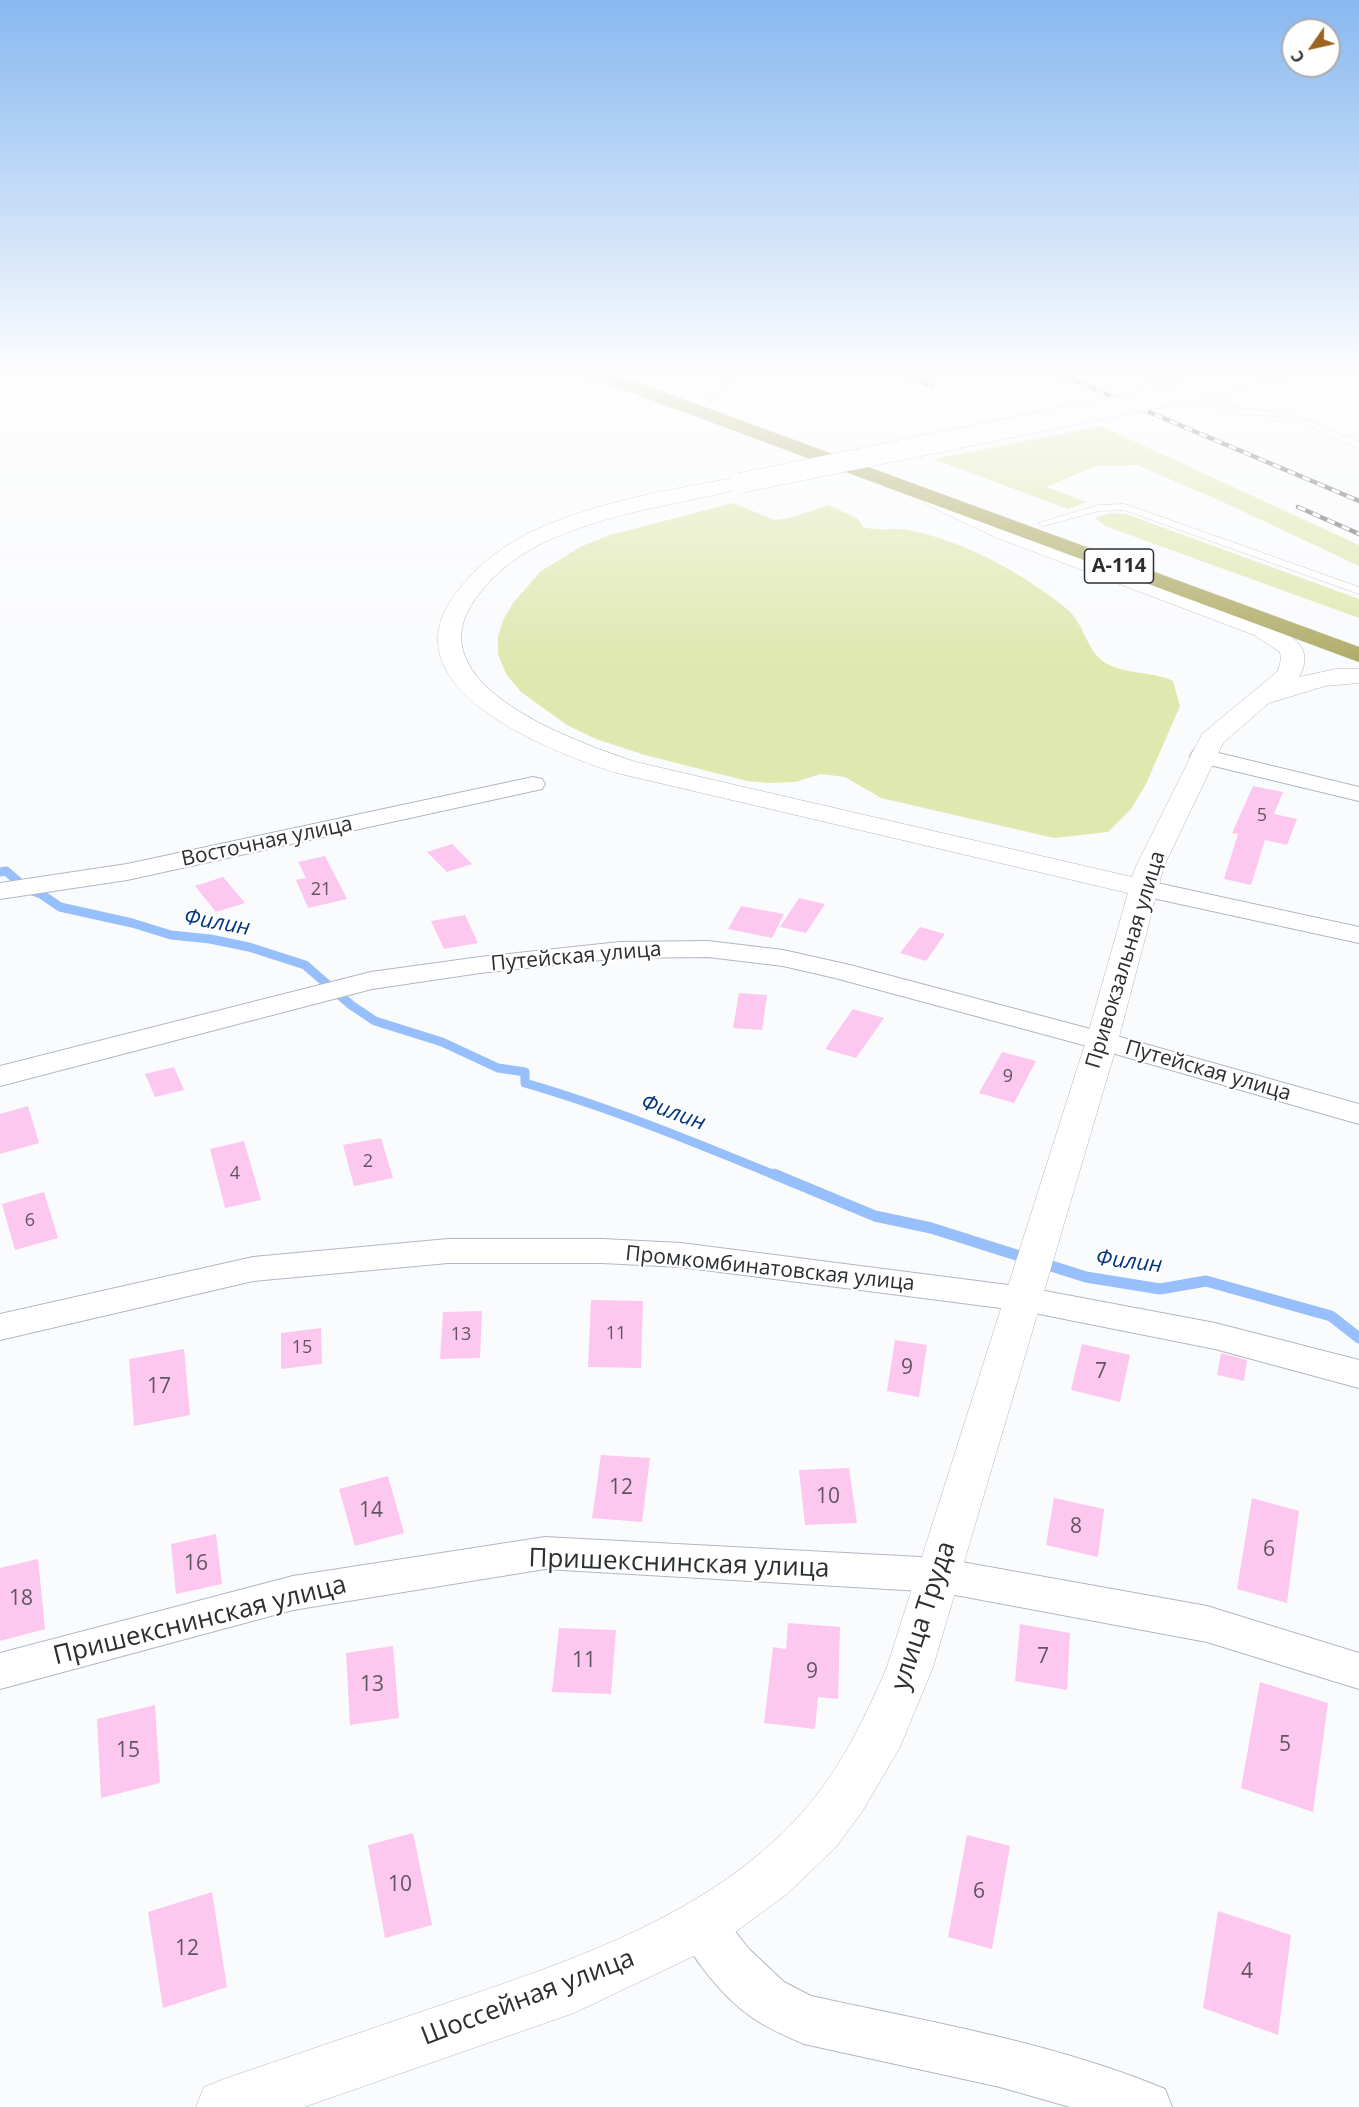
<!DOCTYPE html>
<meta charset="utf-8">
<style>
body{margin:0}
#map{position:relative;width:1359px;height:2107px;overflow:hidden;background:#fafbfd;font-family:"Open Sans",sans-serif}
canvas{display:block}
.north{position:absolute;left:1281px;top:18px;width:60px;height:60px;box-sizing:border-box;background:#fff;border:2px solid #aaacad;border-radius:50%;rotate:236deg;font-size:16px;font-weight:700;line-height:24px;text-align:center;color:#2b2f32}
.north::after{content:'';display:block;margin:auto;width:21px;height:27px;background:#9a631e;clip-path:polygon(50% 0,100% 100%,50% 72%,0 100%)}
</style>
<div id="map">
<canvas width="1359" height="2107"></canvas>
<div class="north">С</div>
</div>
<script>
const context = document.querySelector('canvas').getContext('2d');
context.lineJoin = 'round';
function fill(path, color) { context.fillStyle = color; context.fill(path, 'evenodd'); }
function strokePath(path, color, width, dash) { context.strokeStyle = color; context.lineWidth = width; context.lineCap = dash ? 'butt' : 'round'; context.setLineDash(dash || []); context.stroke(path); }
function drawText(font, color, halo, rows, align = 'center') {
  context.font = font + ' "Open Sans",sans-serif'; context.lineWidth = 4.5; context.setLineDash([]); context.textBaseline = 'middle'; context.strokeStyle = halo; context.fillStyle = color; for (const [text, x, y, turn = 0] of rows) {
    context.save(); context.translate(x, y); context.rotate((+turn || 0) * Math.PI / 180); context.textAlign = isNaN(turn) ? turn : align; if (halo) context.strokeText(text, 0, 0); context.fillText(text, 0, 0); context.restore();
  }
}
fill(new Path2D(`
 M 1101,426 L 1359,545 L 1359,566 L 1223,502 L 1137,465 L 1096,466 L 1046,487 L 1087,502 L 1068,509 L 933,459 Z
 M 733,503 L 775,520 L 790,518 L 829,505 L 858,519 L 863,527 C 880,532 897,527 913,531 C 970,544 1022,573 1067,609 C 1085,624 1086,652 1107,664 C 1129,675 1152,671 1173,681 L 1180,706 L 1146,784 L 1131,809 L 1108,832 L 1054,838 L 881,798 L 845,777 L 821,774 L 795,782 L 769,783 L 747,781 L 645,755 L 596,739 L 567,725 L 521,692 L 506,674 L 498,654 L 498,637 L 503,620 L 513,603 L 541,571 L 582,546 L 610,535 Z
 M 1110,513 L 1126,514 L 1359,599 L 1359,618 L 1105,526 L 1095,518 Z`), '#dee8af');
strokePath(new Path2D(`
 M 0,872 L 6,871 L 27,889 L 41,894 L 60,907 L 132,923 L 171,935 L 210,939 L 249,947 L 305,965 L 351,1005 L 375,1021 L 442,1042 L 498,1068 L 525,1072 L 525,1083 C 611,1108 694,1142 777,1176`), '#97bffc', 9);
strokePath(new Path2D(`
 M 774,1174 L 875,1216 L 931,1228 L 1086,1277 L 1160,1289 L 1206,1281 L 1331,1316 L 1359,1338`), '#97bffc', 11);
fill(new Path2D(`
 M 1253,786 L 1283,792 L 1274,814 L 1297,819 L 1287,845 L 1265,840 L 1251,885 L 1224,879 L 1238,834 L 1232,833 Z
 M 452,844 L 472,864 L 447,872 L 427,852 Z
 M 325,856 L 347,899 L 308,908 L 296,880 L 306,878 L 298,862 Z
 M 223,877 L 245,903 L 216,912 L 195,886 Z
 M 799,898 L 825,904 L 806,933 L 780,927 Z
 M 741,906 L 784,914 L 772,938 L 728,929 Z
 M 465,915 L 478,943 L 444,949 L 431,921 Z
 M 920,927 L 945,934 L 926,961 L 900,953 Z
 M 739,993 L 767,995 L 762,1030 L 733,1028 Z
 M 853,1009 L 884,1018 L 856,1058 L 825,1049 Z
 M 1002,1052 L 1036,1061 L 1014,1103 L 979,1093 Z
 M 174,1067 L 184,1090 L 155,1097 L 145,1074 Z
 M 28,1106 L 39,1143 L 0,1154 L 0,1114 Z
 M 381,1138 L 393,1178 L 354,1186 L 343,1145 Z
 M 244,1141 L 261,1200 L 225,1208 L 210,1149 Z
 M 44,1192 L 58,1238 L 15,1250 L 2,1204 Z
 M 591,1300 L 643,1301 L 641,1368 L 588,1367 Z
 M 482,1311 L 480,1358 L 440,1359 L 443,1312 Z
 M 321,1328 L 322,1364 L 281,1369 L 281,1333 Z
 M 895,1340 L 927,1345 L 919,1397 L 887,1391 Z
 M 1082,1344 L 1130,1355 L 1120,1402 L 1071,1390 Z
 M 184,1349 L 190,1415 L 134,1426 L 129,1359 Z
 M 1221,1353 L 1247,1360 L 1244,1381 L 1217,1375 Z
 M 601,1455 L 650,1458 L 642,1522 L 592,1518 Z
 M 849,1468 L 857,1523 L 805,1525 L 799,1470 Z
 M 388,1476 L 404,1533 L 355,1546 L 339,1489 Z
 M 1054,1498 L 1104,1509 L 1098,1557 L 1046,1545 Z
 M 1252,1498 L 1299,1511 L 1287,1603 L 1237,1589 Z
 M 216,1534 L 222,1584 L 176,1594 L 171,1544 Z
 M 38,1559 L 45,1629 L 0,1641 L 0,1568 Z
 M 788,1623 L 840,1627 L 838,1699 L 818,1697 L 815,1729 L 764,1723 L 773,1647 L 786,1649 Z
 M 1020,1624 L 1070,1633 L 1067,1690 L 1015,1681 Z
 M 559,1628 L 616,1630 L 611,1694 L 552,1692 Z
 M 393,1646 L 399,1718 L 350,1725 L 346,1653 Z
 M 1260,1682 L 1328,1703 L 1313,1812 L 1241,1788 Z
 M 155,1705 L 160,1783 L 101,1798 L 97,1719 Z
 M 413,1833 L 432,1925 L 385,1938 L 368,1845 Z
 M 967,1835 L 1010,1846 L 992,1949 L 948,1937 Z
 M 212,1892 L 227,1987 L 163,2008 L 148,1912 Z
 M 1218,1911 L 1291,1935 L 1278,2035 L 1203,2008 Z`), '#fdc8ef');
const lane = new Path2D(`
 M 739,371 L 753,371 L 728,383 L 710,403 L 704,403 L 703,401 L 717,383 Z
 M 1136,371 L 1146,371 L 1177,387 L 1170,389 Z
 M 1199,396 L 1239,408 L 1290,413 L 1359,442 L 1359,448 L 1285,417 L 1238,414 L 1196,401 L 1195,399 Z
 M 1125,504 L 1359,587 L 1359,594 L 1124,510 L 1099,511 L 1043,526 L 1038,523 L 1099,505 Z`);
const street = new Path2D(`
 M 1202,749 L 1359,787 L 1359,801 L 1193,761 L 1190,756 L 1193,751 Z
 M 533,777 L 542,779 L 545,784 L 542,789 L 127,880 L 0,899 L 0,883 L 127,864 Z
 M 1143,880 L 1359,927 L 1359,943 L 1134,894 L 1130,888 L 1134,882 Z
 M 708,941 L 783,950 L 850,965 L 1113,1035 L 1359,1104 L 1359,1124 L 1091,1047 L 835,978 L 783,966 L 708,957 L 620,958 L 480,973 L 372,989 L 0,1086 L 0,1066 L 371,972 L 480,957 L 620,942 Z
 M 448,1239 L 602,1239 L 681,1243 L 1024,1287 L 1215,1323 L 1359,1360 L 1359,1388 L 1215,1349 L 1024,1311 L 681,1267 L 602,1263 L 448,1263 L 253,1281 L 0,1340 L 0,1314 L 253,1257 Z
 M 545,1537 L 939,1558 L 1207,1606 L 1359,1653 L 1359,1689 L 1207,1642 L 939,1592 L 545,1569 L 293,1610 L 0,1689 L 0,1653 L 293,1576 Z
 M 701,1903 L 718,1910 L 749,1949 L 784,1982 L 811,1996 C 929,2022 1052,2042 1165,2089 L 1172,2107 L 1070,2107 L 1000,2087 L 804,2044 C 786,2036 766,2028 750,2016 C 722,1996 691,1957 677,1926 L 684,1910 Z`);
const secondary = new Path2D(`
 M 1265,371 L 1302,371 L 1299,375 L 1293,376 L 1225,390 L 1218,388 L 1216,384 L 1218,380 Z
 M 740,477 L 747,479 L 750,483 L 747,487 C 682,504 616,511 554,538 C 523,551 495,571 476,598 C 411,685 579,743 636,762 L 1132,877 L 1136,866 L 1202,734 L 1278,671 L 1281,659 L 1280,652 L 1254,635 L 995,537 L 927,505 L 924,501 L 927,497 L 934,495 L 941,497 L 1011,527 L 1270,625 C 1294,636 1315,649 1299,677 L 1336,669 L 1359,669 L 1359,683 L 1325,686 L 1269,703 L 1223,743 L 1164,866 L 1118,1041 L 933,1667 L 900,1747 L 862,1812 L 836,1847 L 787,1894 L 719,1944 L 574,2013 L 304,2107 L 196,2107 L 204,2087 L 224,2079 C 298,2054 373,2028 447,2003 C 573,1960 708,1916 800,1815 C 839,1772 864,1720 887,1667 L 1086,1041 L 1128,893 L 617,773 C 551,752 383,688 456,593 C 478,564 505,544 537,529 C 601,501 672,489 740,477 Z`);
const highway = new Path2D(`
 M 581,371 L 606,371 L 1359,647 L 1359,662 L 584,375 Z`);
strokePath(lane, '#b0b8c1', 1);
strokePath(street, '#b0b8c1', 2);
strokePath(secondary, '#b0b8c1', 1);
strokePath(highway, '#d5d5d6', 1);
fill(lane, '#fff');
fill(street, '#fff');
fill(secondary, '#fff');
fill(highway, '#afac67');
const rail = new Path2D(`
 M 899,371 L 932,386
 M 1052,371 L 1359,501
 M 1298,507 L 1359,534`);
strokePath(rail, '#626568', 4.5);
strokePath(rail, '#fff', 3, [8]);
const secondaryBridge = new Path2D(`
 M 740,483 L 1225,384`);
strokePath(secondaryBridge, '#b0b8c1', 21, []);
strokePath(secondaryBridge, '#fff', 20);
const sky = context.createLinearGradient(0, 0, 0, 666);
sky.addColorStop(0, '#87b8f0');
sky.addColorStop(0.56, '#fdfdfe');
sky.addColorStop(1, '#fdfdfe00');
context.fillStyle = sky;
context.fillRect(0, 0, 1359, 666);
drawText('18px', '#605561', null, [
 ["5",1262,816],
 ["21",321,890],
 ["9",1008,1077],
 ["2",368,1162],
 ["4",235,1174],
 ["6",30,1221],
 ["11",616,1334],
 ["13",461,1335],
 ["15",302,1348]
]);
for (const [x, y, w] of [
 [1119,566,69]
]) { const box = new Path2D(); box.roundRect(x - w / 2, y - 17, w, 34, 4.5); context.fillStyle = '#fff'; context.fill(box); strokePath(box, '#2b2f32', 1.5); }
drawText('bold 20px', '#2b2f32', null, [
 ["А-114",1119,566]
]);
drawText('21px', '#2b2f32', '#fff', [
 ["Восточная улица",267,842,-12],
 ["Путейская улица",576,957,-5],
 ["Привокзальная улица",1126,960,-73],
 ["Путейская улица",1208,1071,16],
 ["Промкомбинатовская улица",770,1269,6]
]);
drawText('21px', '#605561', null, [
 ["9",907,1368],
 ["7",1101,1372],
 ["17",159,1387],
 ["12",621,1488],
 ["10",828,1497],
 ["14",371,1511],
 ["8",1076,1527],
 ["6",1269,1550],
 ["16",196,1564],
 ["18",21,1599],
 ["7",1043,1657],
 ["11",584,1661],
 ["9",812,1672],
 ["13",372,1685],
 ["5",1285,1745],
 ["15",128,1751],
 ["10",400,1885],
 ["6",979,1892],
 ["12",187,1949],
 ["4",1247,1972]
]);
drawText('italic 22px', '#07377c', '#fff', [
 ["Филин",217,923,10],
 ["Филин",673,1113,20],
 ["Филин",1129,1262,7]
]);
drawText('26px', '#2b2f32', '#fff', [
 ["Пришекснинская улица",679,1564,2],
 ["улица Труда",924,1616,-72],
 ["Пришекснинская улица",200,1621,-14],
 ["Шоссейная улица",528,1998,-21]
]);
</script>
